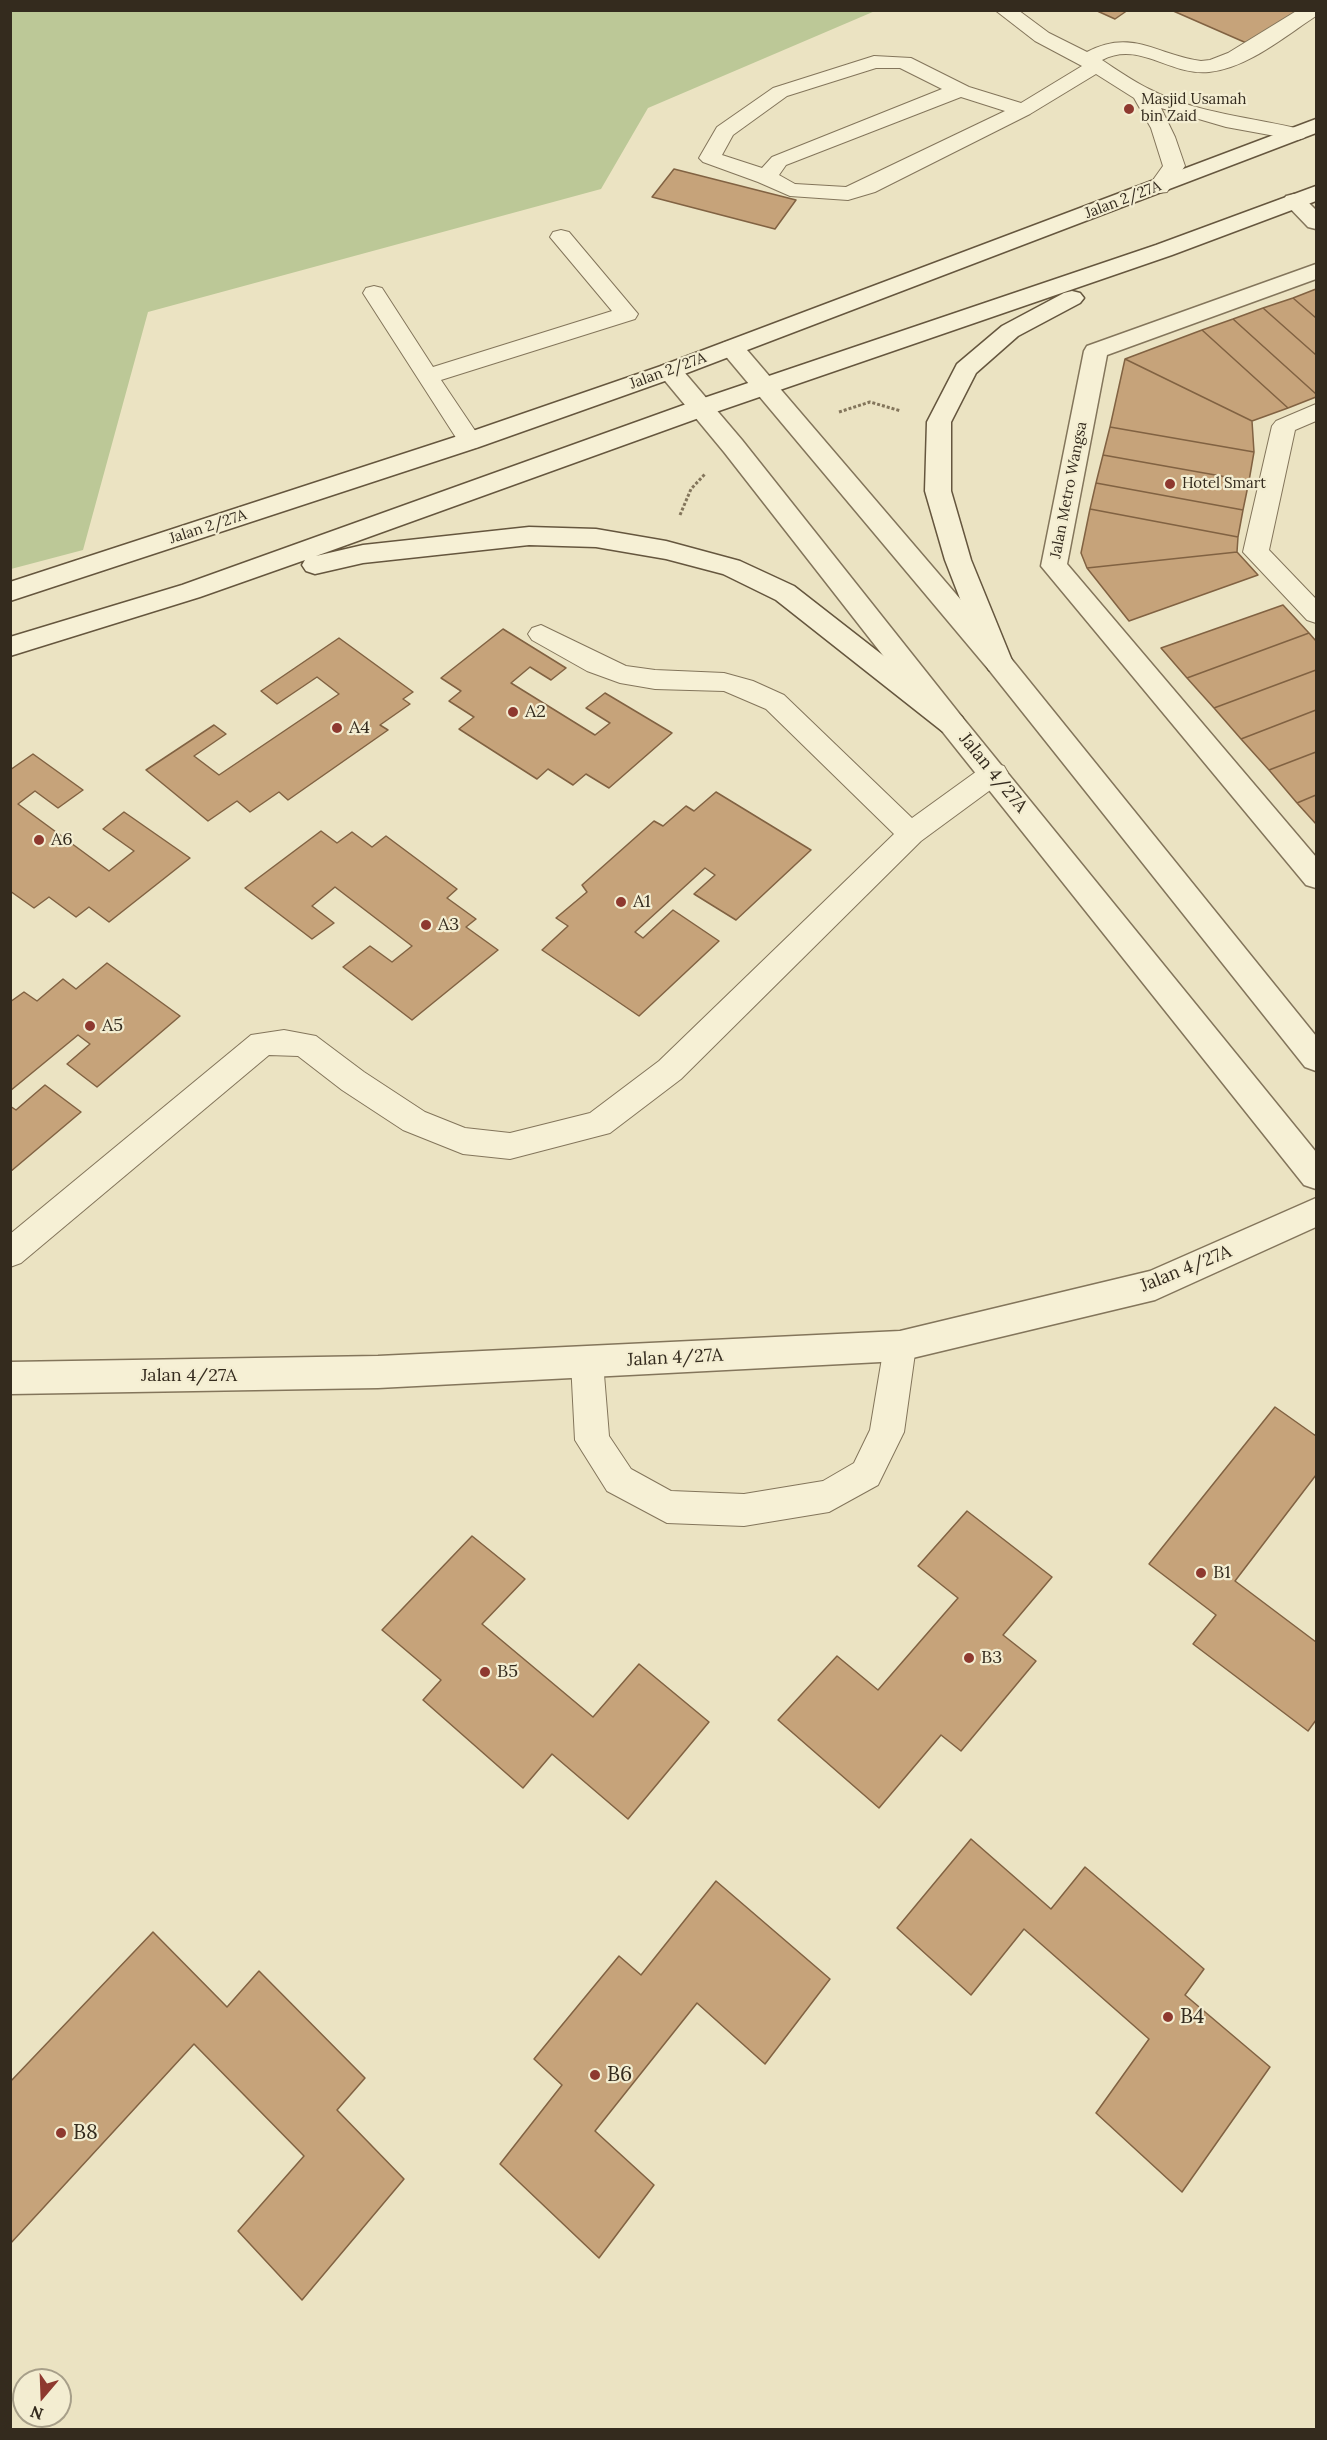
<!DOCTYPE html>
<style>
body{margin:0}
#map{position:relative;width:1327px;height:2440px;overflow:hidden;background:#ebe3c2;font-family:Lora,serif}
canvas{display:block}
.frame{position:absolute;inset:0;border:12px solid #342b1e;pointer-events:none}
.north{position:absolute;left:12px;top:2368px;width:60px;height:60px;box-sizing:border-box;background:#f3edd1;border:2px solid #a79f89;border-radius:50%;rotate:199deg;font-size:16px;font-weight:700;line-height:24px;text-align:center;color:#342b1e}
.north::after{content:'';display:block;margin:auto;width:21px;height:27px;background:#8e392f;clip-path:polygon(50% 0,100% 100%,50% 72%,0 100%)}
</style>
<div id="map">
<canvas width="1327" height="2440"></canvas>
<div class="frame"></div>
<div class="north">N</div>
</div>
<script>
const context = document.querySelector('canvas').getContext('2d');
context.lineJoin = 'round';
function fill(path, color) { context.fillStyle = color; context.fill(path, 'evenodd'); }
function strokePath(path, color, width, dash) { context.strokeStyle = color; context.lineWidth = width; context.lineCap = dash ? 'butt' : 'round'; context.setLineDash(dash || []); context.stroke(path); }
function drawText(font, color, halo, rows, align = 'center') {
  context.font = font + ' Lora,serif'; context.lineWidth = 4.5; context.setLineDash([]); context.textBaseline = 'middle'; context.strokeStyle = halo; context.fillStyle = color; for (const [text, x, y, turn = 0] of rows) {
    context.save(); context.translate(x, y); context.rotate((+turn || 0) * Math.PI / 180); context.textAlign = isNaN(turn) ? turn : align; if (halo) context.strokeText(text, 0, 0); context.fillText(text, 0, 0); context.restore();
  }
}
fill(new Path2D(`
 M 11,10 L 875,10 L 875,11 L 648,108 L 601,189 L 148,312 L 83,550 L 11,569 Z`), '#bcc897');
const building = new Path2D(`
 M 1095,10 L 1128,10 L 1115,19 Z
 M 1171,10 L 1299,10 L 1251,45 Z
 M 674,169 L 796,200 L 775,229 L 652,197 Z
 M 1316,289 L 1316,318 L 1293,298 Z
 M 1293,298 L 1316,318 L 1316,355 L 1263,308 Z
 M 1263,308 L 1316,355 L 1316,394 L 1233,319 Z
 M 1233,319 L 1316,394 L 1316,397 L 1288,408 L 1202,330 Z
 M 1202,330 L 1288,408 L 1252,421 L 1125,359 Z
 M 1125,359 L 1252,421 L 1254,452 L 1110,427 Z
 M 1110,427 L 1254,452 L 1249,481 L 1103,455 Z
 M 1103,455 L 1249,481 L 1243,510 L 1096,483 Z
 M 1096,483 L 1243,510 L 1238,537 L 1090,509 Z
 M 1090,509 L 1238,537 L 1237,552 L 1087,568 L 1081,553 Z
 M 1237,552 L 1258,575 L 1129,621 L 1087,568 Z
 M 1283,605 L 1309,633 L 1187,678 L 1161,648 Z
 M 503,629 L 566,668 L 551,680 L 530,667 L 511,683 L 595,735 L 610,723 L 586,708 L 605,693 L 672,733 L 609,788 L 586,774 L 573,785 L 548,769 L 537,779 L 459,729 L 474,717 L 449,701 L 461,691 L 441,678 Z
 M 1309,633 L 1316,641 L 1316,670 L 1214,708 L 1187,678 Z
 M 339,638 L 413,692 L 403,699 L 410,704 L 380,725 L 388,730 L 288,800 L 279,792 L 250,812 L 237,801 L 208,821 L 146,770 L 214,725 L 226,734 L 194,756 L 219,775 L 339,694 L 317,677 L 277,704 L 261,691 Z
 M 1316,670 L 1316,710 L 1241,739 L 1214,708 Z
 M 1316,710 L 1316,752 L 1269,770 L 1241,739 Z
 M 1316,752 L 1316,795 L 1297,803 L 1269,770 Z
 M 33,754 L 83,790 L 58,808 L 35,791 L 18,804 L 109,871 L 134,851 L 103,829 L 124,812 L 190,858 L 109,922 L 89,907 L 76,917 L 49,897 L 34,908 L 10,891 L 10,770 Z
 M 716,792 L 811,850 L 736,920 L 694,894 L 715,875 L 705,868 L 635,932 L 643,938 L 673,910 L 719,941 L 639,1016 L 542,950 L 568,926 L 556,918 L 587,892 L 582,885 L 654,821 L 663,826 L 686,806 L 694,811 Z
 M 1316,795 L 1316,824 L 1297,803 Z
 M 321,831 L 337,843 L 352,832 L 372,847 L 386,836 L 457,889 L 447,898 L 476,919 L 466,927 L 498,950 L 412,1020 L 343,967 L 370,946 L 392,962 L 412,946 L 335,887 L 312,906 L 334,923 L 312,939 L 245,888 Z
 M 107,963 L 180,1016 L 97,1087 L 67,1064 L 90,1044 L 78,1035 L 10,1091 L 10,1002 L 24,992 L 37,1001 L 63,979 L 76,989 Z
 M 45,1085 L 81,1112 L 10,1172 L 10,1106 L 16,1110 Z
 M 1275,1407 L 1316,1436 L 1316,1475 L 1235,1581 L 1316,1642 L 1316,1720 L 1308,1731 L 1193,1644 L 1216,1615 L 1149,1564 Z
 M 967,1511 L 1052,1577 L 1003,1635 L 1036,1661 L 961,1751 L 941,1735 L 879,1808 L 778,1720 L 837,1656 L 878,1690 L 958,1598 L 918,1566 Z
 M 472,1536 L 525,1579 L 482,1624 L 593,1717 L 639,1664 L 709,1722 L 628,1819 L 552,1754 L 523,1788 L 423,1700 L 441,1680 L 382,1630 Z
 M 971,1839 L 1051,1909 L 1085,1867 L 1204,1969 L 1185,1995 L 1270,2067 L 1182,2192 L 1096,2113 L 1149,2039 L 1024,1929 L 971,1995 L 897,1928 Z
 M 716,1881 L 830,1979 L 765,2064 L 697,2003 L 595,2131 L 654,2185 L 599,2258 L 500,2164 L 562,2085 L 534,2059 L 619,1956 L 641,1975 Z
 M 153,1932 L 227,2007 L 259,1971 L 365,2078 L 337,2110 L 404,2179 L 302,2300 L 238,2231 L 304,2156 L 194,2044 L 10,2244 L 10,2082 Z`);
fill(building, '#c6a37a');
strokePath(building, '#816242', 1.5);
const service = new Path2D(`
 M 995,10 L 1018,10 L 1049,33 L 1087,52 C 1132,28 1157,55 1201,61 L 1210,60 L 1228,53 L 1298,10 L 1316,10 L 1316,16 C 1285,36 1248,68 1209,72 C 1170,76 1139,40 1102,60 C 1117,70 1133,81 1149,89 C 1197,114 1253,117 1304,130 L 1307,134 L 1304,138 L 1297,140 L 1226,127 L 1161,108 L 1175,137 L 1185,166 L 1167,192 L 1159,193 L 1151,192 L 1148,187 L 1163,166 L 1151,128 L 1134,98 L 1096,74 L 1030,114 L 875,192 L 848,200 L 790,196 L 758,182 L 703,162 L 699,158 L 717,127 L 773,88 L 874,56 L 911,58 L 969,87 L 1021,103 L 1082,66 L 1035,41 ZM 876,68 L 900,68 L 942,89 L 772,157 L 762,168 L 722,155 L 733,135 L 787,96 ZM 961,97 L 1005,111 L 846,187 L 795,184 L 779,175 L 786,165 Z
 M 561,230 L 569,232 L 638,314 L 635,319 L 441,380 L 482,441 L 478,447 L 470,449 L 462,447 L 363,293 L 366,288 L 374,286 L 382,288 L 433,367 L 612,311 L 550,237 L 553,232 Z
 M 1316,404 L 1316,421 L 1295,430 L 1269,550 L 1316,599 L 1316,623 L 1307,620 L 1243,552 L 1272,426 L 1276,421 Z
 M 541,625 L 626,666 L 655,670 L 724,673 L 753,681 L 784,695 L 912,818 L 984,766 L 994,763 L 1004,766 L 1008,773 L 1004,780 L 921,841 L 681,1079 L 610,1133 L 510,1159 L 463,1154 L 403,1130 L 342,1090 L 298,1056 L 269,1055 L 21,1263 L 10,1267 L 10,1234 L 251,1035 L 284,1030 L 316,1036 L 364,1072 L 425,1112 L 465,1128 L 510,1133 L 590,1113 L 659,1061 L 894,834 L 766,709 L 724,691 L 655,689 L 620,683 L 587,671 L 532,640 L 528,634 L 532,628 Z
 M 900,1331 L 912,1336 L 916,1346 L 904,1432 L 878,1485 L 829,1512 L 744,1526 L 667,1523 L 607,1491 L 575,1440 L 571,1362 L 575,1352 L 587,1347 L 599,1352 L 603,1362 L 609,1436 L 631,1469 L 671,1491 L 744,1494 L 823,1481 L 854,1463 L 870,1430 L 884,1346 L 888,1336 Z`);
const minor = new Path2D(`
 M 1294,194 L 1302,196 L 1316,210 L 1316,229 L 1308,227 L 1283,201 L 1286,196 Z
 M 1316,264 L 1316,279 L 1107,355 L 1067,564 L 1316,857 L 1316,888 L 1306,885 L 1041,566 L 1084,351 L 1087,346 Z`);
const tertiary = new Path2D(`
 M 732,340 L 741,343 L 1009,656 L 1316,1036 L 1316,1071 L 1305,1067 L 989,670 L 723,353 L 720,348 L 723,343 Z
 M 670,363 L 679,366 L 742,440 L 962,717 L 1316,1152 L 1316,1189 L 1304,1185 L 942,731 L 724,452 L 661,376 L 658,371 L 661,366 Z
 M 1316,1198 L 1316,1227 L 1155,1300 L 900,1361 L 378,1388 L 10,1394 L 10,1362 L 378,1356 L 900,1331 L 1150,1271 Z`);
const secondary = new Path2D(`
 M 1316,119 L 1316,133 L 679,376 L 479,447 L 10,601 L 10,582 L 461,435 L 661,366 Z
 M 1316,186 L 1316,201 L 1172,255 L 710,414 L 316,556 L 363,545 L 529,527 L 596,529 L 666,541 L 740,561 L 794,586 L 962,717 L 966,724 L 962,731 L 952,734 L 942,731 L 776,600 L 723,574 L 666,559 L 596,547 L 529,545 L 363,563 L 315,574 L 306,571 L 302,565 L 305,560 L 200,597 L 10,656 L 10,637 L 182,585 L 692,402 L 1156,245 Z
 M 1072,291 L 1080,293 L 1084,298 L 1080,303 L 1018,336 L 976,373 L 951,422 L 951,491 L 971,560 L 1013,663 L 1009,670 L 999,673 L 989,670 L 985,663 L 945,560 L 925,491 L 927,422 L 957,364 L 1002,326 L 1064,293 Z`);
strokePath(service, '#83755b', 2);
strokePath(minor, '#83755b', 3);
strokePath(tertiary, '#83755b', 3);
strokePath(secondary, '#65563e', 3);
strokePath(new Path2D(`
 M 839,412 L 870,402 L 901,411
 M 680,515 L 691,489 L 705,474`), '#83755b', 3, [3, 2]);
fill(service, '#f6f0d5');
fill(minor, '#f6f0d5');
fill(tertiary, '#f6f0d5');
fill(secondary, '#f6f0d5');
for (const [x, y, r, color] of [
 [1129,109,6,"#8e392f"],
 [1170,484,6,"#8e392f"],
 [513,712,6,"#8e392f"],
 [337,728,6,"#8e392f"],
 [39,840,6,"#8e392f"],
 [621,902,6,"#8e392f"],
 [426,925,6,"#8e392f"],
 [90,1026,6,"#8e392f"],
 [1201,1573,6,"#8e392f"],
 [969,1658,6,"#8e392f"],
 [485,1672,6,"#8e392f"],
 [1168,2017,6,"#8e392f"],
 [595,2075,6,"#8e392f"],
 [61,2133,6,"#8e392f"]
]) { const dot = new Path2D(); dot.arc(x, y, r, 0, 2 * Math.PI); context.fillStyle = color; context.fill(dot); strokePath(dot, '#f3edd1', 2); }
drawText('15px', '#342b1e', '#f3edd1', [
 ["Masjid Usamah",1141,100],
 ["bin Zaid",1141,117],
 ["Hotel Smart",1182,484]
], 'left');
drawText('15px', '#342b1e', '#f3edd1', [
 ["Jalan 2/27A",1123,200,-21],
 ["Jalan 2/27A",668,371,-20],
 ["Jalan Metro Wangsa",1069,490,-79],
 ["Jalan 2/27A",208,527,-18]
]);
drawText('18px', '#342b1e', '#f3edd1', [
 ["A2",525,712],
 ["A4",349,728],
 ["A6",51,840],
 ["A1",633,902],
 ["A3",438,925],
 ["A5",102,1026],
 ["B1",1213,1573],
 ["B3",981,1658],
 ["B5",497,1672]
], 'left');
drawText('18px', '#342b1e', '#f3edd1', [
 ["Jalan 4/27A",993,773,51],
 ["Jalan 4/27A",1186,1269,-22],
 ["Jalan 4/27A",675,1358,-3],
 ["Jalan 4/27A",189,1376]
]);
drawText('21px', '#342b1e', '#f3edd1', [
 ["B4",1180,2017],
 ["B6",607,2075],
 ["B8",73,2133]
], 'left');
</script>
